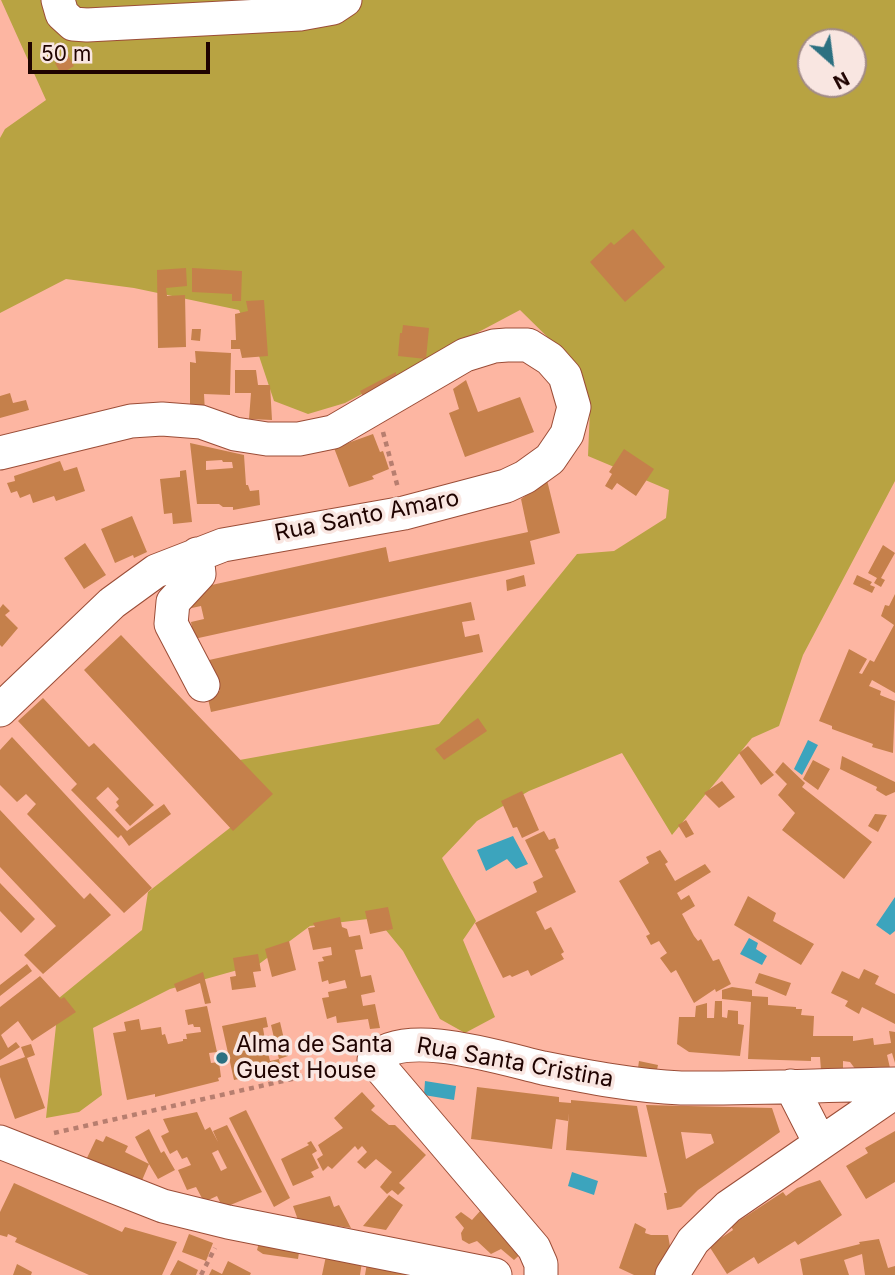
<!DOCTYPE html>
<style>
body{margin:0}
#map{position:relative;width:895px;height:1275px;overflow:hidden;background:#fdb6a2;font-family:Inter,sans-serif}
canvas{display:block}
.north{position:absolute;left:797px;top:28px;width:70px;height:70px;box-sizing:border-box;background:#f9e6e1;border:2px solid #a28b87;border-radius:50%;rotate:152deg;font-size:19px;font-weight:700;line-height:28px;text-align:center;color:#1f0300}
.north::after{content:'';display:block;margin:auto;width:24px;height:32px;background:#2c7081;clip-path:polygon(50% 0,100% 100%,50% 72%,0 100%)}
.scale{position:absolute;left:28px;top:42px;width:182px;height:32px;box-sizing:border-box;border:4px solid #1f0300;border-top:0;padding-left:9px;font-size:21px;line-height:24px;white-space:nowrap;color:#1f0300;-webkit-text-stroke:5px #f9e6e1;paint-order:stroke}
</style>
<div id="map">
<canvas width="895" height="1275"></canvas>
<div class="north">N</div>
<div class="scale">50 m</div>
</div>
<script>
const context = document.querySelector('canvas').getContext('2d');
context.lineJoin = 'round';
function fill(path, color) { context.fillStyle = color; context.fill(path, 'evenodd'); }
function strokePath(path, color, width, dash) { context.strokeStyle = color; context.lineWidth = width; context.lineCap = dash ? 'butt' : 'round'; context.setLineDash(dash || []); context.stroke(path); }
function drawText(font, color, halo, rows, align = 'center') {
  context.font = font + ' Inter,sans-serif'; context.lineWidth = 7; context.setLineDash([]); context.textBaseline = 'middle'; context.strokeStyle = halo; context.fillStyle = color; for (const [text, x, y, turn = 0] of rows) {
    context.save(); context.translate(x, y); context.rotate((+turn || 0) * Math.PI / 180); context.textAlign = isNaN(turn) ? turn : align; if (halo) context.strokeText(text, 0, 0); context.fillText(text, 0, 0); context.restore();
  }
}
fill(new Path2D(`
 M 1,0 L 895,0 L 895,481 L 803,655 L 779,726 L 752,738 L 672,835 L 622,753 L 529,791 L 477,821 L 442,858 L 476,921 L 463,940 L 495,1017 L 465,1033 L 440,1019 L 403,951 L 376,918 L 310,926 L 259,964 L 170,989 L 93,1028 L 102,1095 L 79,1112 L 46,1118 L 59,998 L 142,930 L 148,892 L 263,802 L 234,761 L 439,724 L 577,554 L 614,551 L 666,518 L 669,490 L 588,456 L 590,408 L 576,365 L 520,310 L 345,403 L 308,414 L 274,401 L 259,356 L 239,310 L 134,288 L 66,279 L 0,313 L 0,138 L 5,129 L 46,100 ZM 811,42 L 853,42 L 853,84 L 811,84 Z`), '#b8a342');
fill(new Path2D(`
 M 808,740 L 818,745 L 802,775 L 794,769 Z
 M 513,836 L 528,864 L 516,869 L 507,859 L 486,871 L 477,850 Z
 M 895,897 L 895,931 L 890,935 L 876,925 Z
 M 749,938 L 758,943 L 756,949 L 767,956 L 762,965 L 740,954 Z
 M 425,1081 L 456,1086 L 454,1100 L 424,1095 Z
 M 572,1172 L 598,1181 L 594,1195 L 568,1186 Z`), '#3ca4bd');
fill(new Path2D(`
 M 68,55 L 74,66 L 61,74 L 55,63 Z
 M 633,229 L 665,267 L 625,302 L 590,262 L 611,242 L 614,245 Z
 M 186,268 L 187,286 L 166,288 L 167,296 L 185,295 L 186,347 L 158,348 L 157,270 Z
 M 192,268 L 242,271 L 241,301 L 232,301 L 232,294 L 192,292 Z
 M 264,300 L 268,356 L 242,358 L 240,349 L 231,349 L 231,340 L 236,340 L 235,314 L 248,311 L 246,301 Z
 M 403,325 L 429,328 L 426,359 L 398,356 L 400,333 L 402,333 Z
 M 192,329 L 201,329 L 200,341 L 191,340 Z
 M 195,351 L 231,353 L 230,395 L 204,394 L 205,413 L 190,407 L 190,362 L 196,363 Z
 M 235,370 L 256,370 L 258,385 L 270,385 L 272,420 L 249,419 L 251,393 L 235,393 Z
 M 396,372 L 396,389 L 367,404 L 360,391 Z
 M 466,380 L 478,412 L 520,397 L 534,432 L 465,457 L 449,413 L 459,409 L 453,389 Z
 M 10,393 L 13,403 L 26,400 L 29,410 L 0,418 L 0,396 Z
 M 373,434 L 380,452 L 383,451 L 389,469 L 372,476 L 374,479 L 349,487 L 334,448 Z
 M 190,443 L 244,455 L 246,485 L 248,485 L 250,491 L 259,490 L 260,505 L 233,510 L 233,507 L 223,507 L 219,504 L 197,504 ZM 222,460 L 223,462 L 232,462 L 233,468 L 206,470 L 206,461 Z
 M 624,449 L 654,469 L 636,496 L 617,483 L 612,490 L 605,486 L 612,474 L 609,472 Z
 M 60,461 L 64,471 L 77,467 L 85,491 L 56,501 L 54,496 L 33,503 L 30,494 L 20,498 L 17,491 L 11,493 L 7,483 L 15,481 L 14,476 Z
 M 186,470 L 192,522 L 173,524 L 172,513 L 164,514 L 160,479 L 180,477 L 180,471 Z
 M 547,480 L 560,533 L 530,541 L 535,564 L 194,639 L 191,622 L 204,619 L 201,606 L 187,609 L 184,591 L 386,547 L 389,562 L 528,532 L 521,499 Z
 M 132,516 L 147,552 L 134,558 L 133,555 L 115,563 L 101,529 Z
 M 85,543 L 106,575 L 84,589 L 64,558 Z
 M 883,545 L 895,553 L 881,578 L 885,580 L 881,587 L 874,583 L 877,578 L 868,573 Z
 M 524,575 L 526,586 L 507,591 L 506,580 Z
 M 857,575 L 872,582 L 870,585 L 875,587 L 872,593 L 853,584 Z
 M 895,594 L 895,693 L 872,680 L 869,686 L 881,691 L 880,695 L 895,701 L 893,753 L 872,747 L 873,744 L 832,729 L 832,726 L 819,721 L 849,649 L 867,659 L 859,673 L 862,674 L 870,660 L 874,662 L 894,625 L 881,616 L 885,605 L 889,606 Z
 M 471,602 L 475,620 L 462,622 L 465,637 L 479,634 L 483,652 L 211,712 L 207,694 L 220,691 L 217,677 L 200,662 Z
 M 3,604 L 10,611 L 5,615 L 18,628 L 2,647 L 0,645 L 0,608 Z
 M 121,635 L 273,794 L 233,831 L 84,670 Z
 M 43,698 L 89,747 L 94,743 L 154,805 L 130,826 L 115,810 L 119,806 L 116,802 L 119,799 L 108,787 L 96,798 L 127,831 L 164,804 L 171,814 L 129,846 L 121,835 L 118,838 L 71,790 L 77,784 L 18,721 Z
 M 478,718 L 487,731 L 444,760 L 435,749 Z
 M 12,737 L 152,888 L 124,913 L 27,814 L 36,804 L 26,794 L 17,802 L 0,785 L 0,750 Z
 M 748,746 L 774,775 L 761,785 L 739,753 Z
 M 842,756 L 895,782 L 895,792 L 886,796 L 876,790 L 877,787 L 840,769 Z
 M 813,760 L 830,769 L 818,790 L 803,779 Z
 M 783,762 L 805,783 L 802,787 L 872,842 L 844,879 L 782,830 L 795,813 L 778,795 L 787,784 L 775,772 Z
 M 722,781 L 735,797 L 719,808 L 704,793 Z
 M 522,791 L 539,830 L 522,838 L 517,827 L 513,828 L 501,801 Z
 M 0,810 L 84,899 L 90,893 L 111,915 L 43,974 L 24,955 L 56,926 L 0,867 Z
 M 875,814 L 887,815 L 878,832 L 868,826 Z
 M 686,820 L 694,834 L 686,838 L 678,825 Z
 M 544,831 L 549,840 L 555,838 L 559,848 L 555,850 L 576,892 L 536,912 L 545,930 L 551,927 L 564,952 L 561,954 L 564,959 L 531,976 L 528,970 L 512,977 L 510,975 L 503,978 L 475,923 L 537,892 L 533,882 L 543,877 L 525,840 Z
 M 660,850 L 668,862 L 665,864 L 675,881 L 705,864 L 711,872 L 677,893 L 681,900 L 689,895 L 695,906 L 682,914 L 694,936 L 698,941 L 701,939 L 713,961 L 719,959 L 731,984 L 716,992 L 715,989 L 694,1003 L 676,970 L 671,973 L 660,958 L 667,953 L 659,941 L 651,945 L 646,936 L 650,934 L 619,881 L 649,863 L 646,857 Z
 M 0,883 L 35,919 L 21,933 L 0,911 Z
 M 748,896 L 776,913 L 773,921 L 814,944 L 801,965 L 734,925 Z
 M 388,907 L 393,929 L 370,934 L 365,911 Z
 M 340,917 L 342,927 L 347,929 L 349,937 L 360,935 L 363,949 L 355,950 L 361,977 L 371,975 L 375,992 L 361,995 L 363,1006 L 375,1004 L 380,1028 L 370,1029 L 368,1019 L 337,1023 L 336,1016 L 327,1019 L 322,998 L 329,997 L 328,992 L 347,988 L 345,980 L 329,984 L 328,980 L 322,982 L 318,962 L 324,961 L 322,957 L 332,955 L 331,947 L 313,950 L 308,928 L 315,927 L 313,923 Z
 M 289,941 L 296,970 L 272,977 L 265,949 Z
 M 258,954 L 261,971 L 253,972 L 256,987 L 232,990 L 230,977 L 236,976 L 233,958 Z
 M 27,964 L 32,971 L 0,996 L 0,985 Z
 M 864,969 L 879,976 L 875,984 L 895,994 L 895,1024 L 862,1007 L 859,1014 L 845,1006 L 848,1001 L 831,993 L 842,971 L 859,979 Z
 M 203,972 L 211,1003 L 205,1004 L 200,983 L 177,992 L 174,984 Z
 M 759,973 L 791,983 L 786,996 L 755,983 Z
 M 40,976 L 61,999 L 64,997 L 76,1012 L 32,1041 L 18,1021 L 1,1035 L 8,1048 L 16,1042 L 20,1047 L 0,1060 L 0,1007 Z
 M 732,987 L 752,990 L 752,996 L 768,997 L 768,1005 L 796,1007 L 796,1009 L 802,1009 L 801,1015 L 814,1016 L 813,1036 L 853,1036 L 853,1041 L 873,1038 L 874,1045 L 891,1043 L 889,1031 L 895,1032 L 895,1063 L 892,1053 L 887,1055 L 890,1068 L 856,1070 L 850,1062 L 843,1061 L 843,1071 L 821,1070 L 820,1057 L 811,1057 L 811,1061 L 748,1059 L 751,1002 L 722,999 L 722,990 Z
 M 715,1001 L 722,1001 L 722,1017 L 727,1018 L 728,1010 L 738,1011 L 738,1024 L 744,1025 L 740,1056 L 689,1052 L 677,1044 L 679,1017 L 695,1017 L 696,1006 L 707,1003 L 707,1018 L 714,1018 Z
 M 207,1006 L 217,1052 L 209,1053 L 211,1063 L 219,1062 L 221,1077 L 218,1078 L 219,1081 L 155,1097 L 155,1094 L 127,1100 L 113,1033 L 126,1031 L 124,1022 L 139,1019 L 141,1030 L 161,1027 L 162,1035 L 165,1034 L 168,1044 L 183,1041 L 183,1039 L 187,1039 L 186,1034 L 201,1032 L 200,1027 L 194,1027 L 193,1024 L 188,1025 L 185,1010 Z
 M 266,1017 L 268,1027 L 263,1028 L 266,1046 L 272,1045 L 274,1052 L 268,1053 L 270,1061 L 279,1059 L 271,1025 L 280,1022 L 288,1056 L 279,1059 L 280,1064 L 270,1066 L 272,1072 L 234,1080 L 222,1026 Z
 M 31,1044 L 35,1055 L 27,1058 L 45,1108 L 15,1119 L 0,1077 L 0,1066 L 25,1057 L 21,1047 Z
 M 639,1061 L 658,1065 L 655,1079 L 637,1075 Z
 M 477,1087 L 559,1097 L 559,1102 L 571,1103 L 571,1100 L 637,1106 L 647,1157 L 566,1150 L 569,1113 L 568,1121 L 556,1119 L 552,1149 L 471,1139 Z
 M 362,1092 L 375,1106 L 371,1110 L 389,1125 L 395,1125 L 426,1155 L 399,1183 L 405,1188 L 398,1195 L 392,1190 L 387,1194 L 380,1187 L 392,1172 L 376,1159 L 365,1169 L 357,1162 L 367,1152 L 362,1146 L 358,1150 L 355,1146 L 332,1169 L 328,1166 L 323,1171 L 317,1159 L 323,1155 L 318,1145 L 343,1128 L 334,1118 Z
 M 646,1105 L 772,1108 L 780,1132 L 698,1190 L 681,1207 L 667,1210 L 664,1193 L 667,1193 ZM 681,1132 L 711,1134 L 714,1143 L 686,1159 Z
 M 246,1110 L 290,1198 L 274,1207 L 229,1118 Z
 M 197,1112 L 205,1130 L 210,1127 L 218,1142 L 213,1131 L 227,1125 L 262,1192 L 223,1208 L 217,1196 L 204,1202 L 196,1187 L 187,1190 L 178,1170 L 191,1165 L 187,1157 L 182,1159 L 177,1150 L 170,1154 L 161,1136 L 169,1132 L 163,1119 ZM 218,1150 L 227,1168 L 221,1171 L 212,1153 Z
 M 149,1129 L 161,1153 L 164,1151 L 175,1170 L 158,1179 L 149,1164 L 140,1185 L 86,1160 L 96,1139 L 103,1142 L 106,1136 L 128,1146 L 125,1152 L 149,1164 L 135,1137 Z
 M 895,1131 L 895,1182 L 866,1199 L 846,1166 L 868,1153 L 865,1148 Z
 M 311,1141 L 317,1151 L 312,1154 L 319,1168 L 311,1172 L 314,1177 L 293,1186 L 281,1159 L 309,1145 L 307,1143 Z
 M 820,1180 L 842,1215 L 798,1245 L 795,1241 L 758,1264 L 754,1257 L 727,1274 L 709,1246 L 733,1230 L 731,1226 L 783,1192 L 786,1196 L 797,1188 Z
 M 14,1183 L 122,1232 L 125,1227 L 177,1242 L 162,1275 L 89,1275 L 15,1242 L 17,1238 L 8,1234 L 7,1237 L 0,1235 L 0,1212 Z
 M 389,1195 L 403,1205 L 386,1230 L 363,1226 Z
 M 330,1196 L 334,1207 L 339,1205 L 351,1228 L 298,1220 L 293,1206 Z
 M 481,1210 L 525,1250 L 514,1260 L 501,1249 L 491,1254 L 477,1241 L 469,1244 L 462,1240 L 461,1233 L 464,1228 L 455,1217 L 461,1212 L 472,1220 Z
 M 635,1223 L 646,1229 L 645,1233 L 651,1235 L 668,1235 L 671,1252 L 662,1275 L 634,1275 L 619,1268 Z
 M 189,1234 L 213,1243 L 206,1261 L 182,1252 Z
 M 879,1239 L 888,1268 L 895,1266 L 895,1275 L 865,1275 L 862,1254 L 844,1260 L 849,1275 L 803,1275 L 800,1259 L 860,1244 L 859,1242 Z
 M 301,1240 L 298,1259 L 263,1254 L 257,1250 L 259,1243 Z
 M 326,1256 L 362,1262 L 360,1275 L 322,1275 Z
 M 178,1260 L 198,1270 L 196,1275 L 170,1275 Z
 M 228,1261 L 251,1273 L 250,1275 L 209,1275 L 212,1269 L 222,1274 Z
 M 367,1263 L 433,1275 L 365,1275 Z
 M 17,1264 L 32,1272 L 31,1275 L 13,1275 Z`), '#c5804b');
const minor = new Path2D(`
 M 58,0 L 62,14 L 73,24 L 87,25 L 300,14 L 333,8 L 345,0
 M 0,453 L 131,421 L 162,419 L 201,422 L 235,434 L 267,439 L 299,439 L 333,432 L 465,355 L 494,346 L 507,345 L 528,345 L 550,359 L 565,376 L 574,407 L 567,434 L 550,459 L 525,477 L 506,486 L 404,513 L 223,545 L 156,571 L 112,603 L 0,710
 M 197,554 L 199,574 L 173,602 L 171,624 L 203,685
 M 791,1086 L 820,1143
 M 0,1142 L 163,1206 L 228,1222 L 495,1275
 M 541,1275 L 541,1264 L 534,1248 L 374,1060 C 402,1026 504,1059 543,1068 C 588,1077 635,1086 681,1088 C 752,1089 824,1085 895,1084
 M 672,1275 L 693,1241 L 728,1207 L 895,1092`);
strokePath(minor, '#9b4d37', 35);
strokePath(new Path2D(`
 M 383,432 L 398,488
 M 54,1133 L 349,1066
 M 201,1275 L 215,1248`), '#b77e6f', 4.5, [5, 5]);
strokePath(minor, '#fff', 33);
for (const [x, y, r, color] of [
 [222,1058,7,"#2c7081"]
]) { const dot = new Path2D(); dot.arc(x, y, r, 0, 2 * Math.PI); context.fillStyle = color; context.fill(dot); strokePath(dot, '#f9e6e1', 2.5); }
drawText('23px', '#1f0300', '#f9e6e1', [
 ["Rua Santo Amaro",367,516,-11],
 ["Rua Santa Cristina",515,1063,10]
]);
drawText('23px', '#1f0300', '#f9e6e1', [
 ["Alma de Santa",236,1045],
 ["Guest House",236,1071]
], 'left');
</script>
